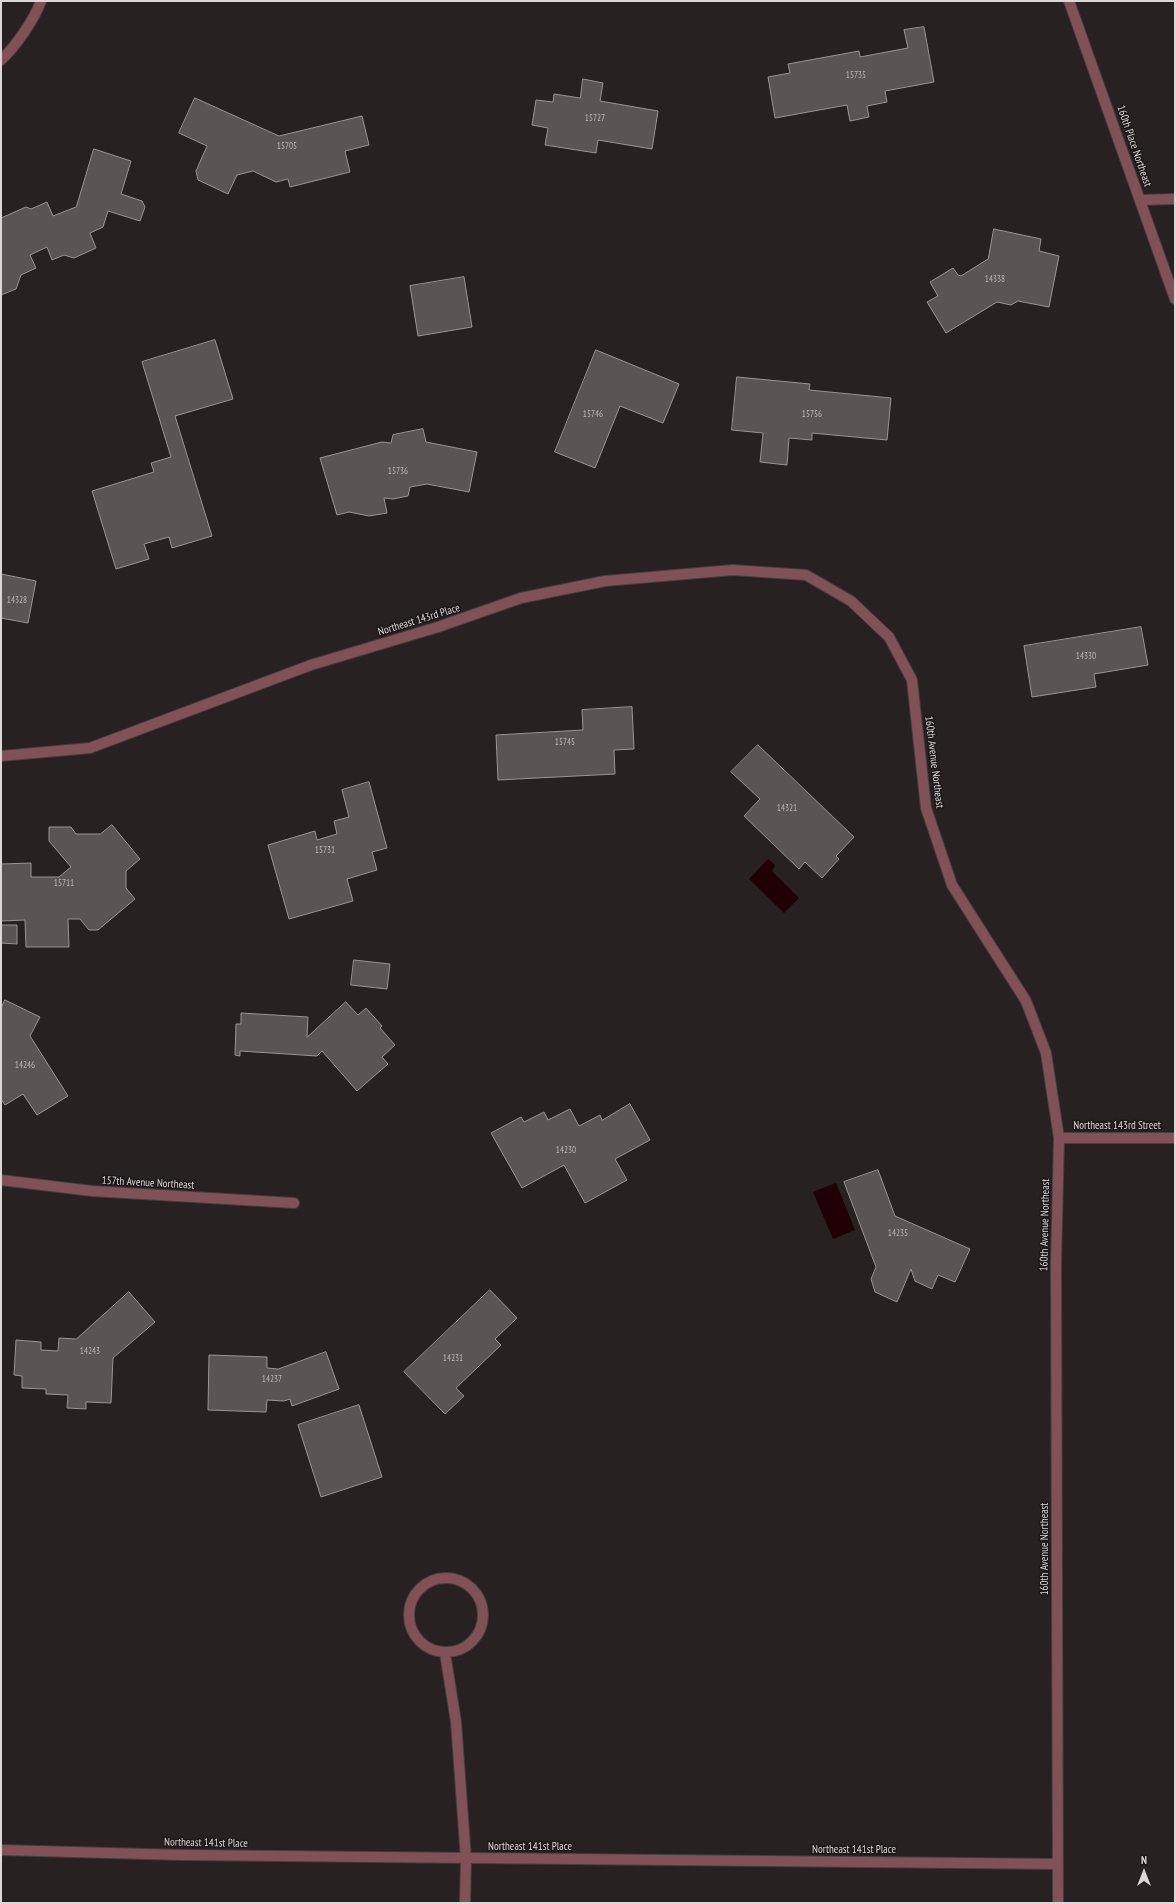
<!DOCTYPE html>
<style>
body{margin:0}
#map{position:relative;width:1176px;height:1904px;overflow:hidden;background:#272122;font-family:"PT Sans Narrow",sans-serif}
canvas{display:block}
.frame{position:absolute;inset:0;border:2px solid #dbd7d7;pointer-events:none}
.north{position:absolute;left:1124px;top:1852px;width:40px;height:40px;-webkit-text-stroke:3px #1d1819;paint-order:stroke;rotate:0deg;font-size:11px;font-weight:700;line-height:16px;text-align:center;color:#dbd7d7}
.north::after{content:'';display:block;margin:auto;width:14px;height:18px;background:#dbd7d7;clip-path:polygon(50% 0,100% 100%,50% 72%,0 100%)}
</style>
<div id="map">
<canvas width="1176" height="1904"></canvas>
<div class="frame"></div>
<div class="north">N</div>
</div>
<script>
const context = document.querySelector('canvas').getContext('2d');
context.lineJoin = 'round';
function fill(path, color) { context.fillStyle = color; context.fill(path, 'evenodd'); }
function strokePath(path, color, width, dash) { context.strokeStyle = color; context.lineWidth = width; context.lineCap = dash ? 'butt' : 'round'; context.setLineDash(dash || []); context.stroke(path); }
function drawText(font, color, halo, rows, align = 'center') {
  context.font = font + ' "PT Sans Narrow",sans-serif'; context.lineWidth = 3; context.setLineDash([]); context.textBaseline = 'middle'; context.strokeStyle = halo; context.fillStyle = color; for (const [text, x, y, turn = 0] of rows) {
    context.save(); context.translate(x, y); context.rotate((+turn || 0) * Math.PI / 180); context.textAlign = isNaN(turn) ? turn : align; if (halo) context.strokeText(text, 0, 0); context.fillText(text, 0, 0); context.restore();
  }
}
fill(new Path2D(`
 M 768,859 L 775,865 L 772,871 L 799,898 L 784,913 L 749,879 Z
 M 836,1183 L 855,1230 L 833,1239 L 813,1192 Z`), '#200004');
const building = new Path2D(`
 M 924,27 L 934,82 L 885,91 L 887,102 L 867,106 L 869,117 L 850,121 L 847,105 L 775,118 L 768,77 L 790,73 L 788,64 L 859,51 L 860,57 L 908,48 L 904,30 Z
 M 583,79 L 603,83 L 600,101 L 658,111 L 652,149 L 598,140 L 596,153 L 545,145 L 548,128 L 532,125 L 536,100 L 553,102 L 554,94 L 580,98 Z
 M 195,98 L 279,136 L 362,116 L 369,145 L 345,151 L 350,172 L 290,187 L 288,179 L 276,182 L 253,171 L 237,175 L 228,194 L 198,180 L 196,171 L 207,146 L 179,133 Z
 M 94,149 L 131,161 L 121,194 L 142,201 L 145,207 L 140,221 L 108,211 L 103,227 L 90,233 L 96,248 L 74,258 L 64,255 L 52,260 L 47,247 L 30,255 L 36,268 L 21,275 L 16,289 L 1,295 L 1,218 L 26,207 L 31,209 L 47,202 L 53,216 L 76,207 Z
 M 994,229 L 1041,239 L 1039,251 L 1059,256 L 1049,307 L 1018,301 L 1011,305 L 997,302 L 946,333 L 927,302 L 938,296 L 930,282 L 953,268 L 958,275 L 961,276 L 988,259 Z
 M 464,277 L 472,327 L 418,336 L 410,286 Z
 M 215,340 L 233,399 L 175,416 L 212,536 L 172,548 L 169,537 L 144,544 L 149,559 L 116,569 L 92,491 L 154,472 L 151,463 L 171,457 L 142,362 Z
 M 596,350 L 679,384 L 663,423 L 620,406 L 595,468 L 555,452 Z
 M 737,377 L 810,384 L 809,390 L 891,398 L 887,440 L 812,433 L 812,440 L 789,438 L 787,465 L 760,462 L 763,433 L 732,430 Z
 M 423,429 L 426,442 L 477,452 L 469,492 L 427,484 L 410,487 L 408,496 L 393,499 L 384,498 L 387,513 L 369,516 L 349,512 L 337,515 L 320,458 L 382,442 L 391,443 L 393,435 Z
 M 1,574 L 36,581 L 28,623 L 1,618 Z
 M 1141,627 L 1148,665 L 1094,674 L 1096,687 L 1032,697 L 1024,646 Z
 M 632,707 L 634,749 L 614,750 L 615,774 L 498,780 L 496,735 L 583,730 L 582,710 Z
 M 758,745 L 854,837 L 836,856 L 839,859 L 822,878 L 805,862 L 799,869 L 744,816 L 760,799 L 731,772 Z
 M 369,782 L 387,848 L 372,852 L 377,870 L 347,879 L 353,901 L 289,919 L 268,845 L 315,831 L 317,840 L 337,834 L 334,821 L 349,817 L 342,790 Z
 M 112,825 L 140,859 L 126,871 L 126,888 L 135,899 L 98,930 L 89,930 L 80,919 L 68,919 L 69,947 L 26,947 L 25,920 L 1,921 L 1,864 L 31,863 L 31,877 L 59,877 L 71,867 L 49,841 L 49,827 L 71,827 L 76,834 L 100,834 Z
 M 1,925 L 17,925 L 17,944 L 1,943 Z
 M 354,960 L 390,964 L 387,989 L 351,985 Z
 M 5,1000 L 40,1017 L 30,1036 L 68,1096 L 37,1115 L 23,1094 L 5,1105 L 1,1099 L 1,1009 Z
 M 346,1002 L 358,1015 L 366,1008 L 382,1026 L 380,1028 L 395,1045 L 382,1057 L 388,1064 L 357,1091 L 322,1051 L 317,1056 L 240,1051 L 240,1056 L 235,1055 L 236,1024 L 241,1024 L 241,1013 L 308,1017 L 307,1037 Z
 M 630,1104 L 650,1140 L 615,1159 L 627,1180 L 585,1203 L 564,1165 L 522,1188 L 491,1133 L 521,1117 L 524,1122 L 544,1112 L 548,1120 L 570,1109 L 579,1126 L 600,1115 L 602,1120 Z
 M 878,1170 L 895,1216 L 970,1249 L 955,1282 L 938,1275 L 932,1289 L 915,1281 L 911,1269 L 897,1302 L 875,1292 L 871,1279 L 876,1267 L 844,1182 Z
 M 490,1290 L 517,1318 L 495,1339 L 501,1345 L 456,1388 L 464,1396 L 445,1414 L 404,1372 Z
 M 129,1292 L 155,1322 L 113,1358 L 111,1403 L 86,1402 L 86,1409 L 67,1408 L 68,1395 L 46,1394 L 46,1389 L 22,1388 L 22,1376 L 14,1375 L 16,1340 L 41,1342 L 41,1350 L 58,1351 L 59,1338 L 76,1339 Z
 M 326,1352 L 339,1389 L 292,1406 L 290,1399 L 284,1401 L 267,1400 L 266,1412 L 208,1410 L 209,1355 L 267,1357 L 267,1368 L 278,1369 Z
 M 359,1405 L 382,1477 L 321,1497 L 298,1425 Z`);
fill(building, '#5a5455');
strokePath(building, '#9b9494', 1);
const service = new Path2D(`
 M 1140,200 L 1175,199
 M409 1615a37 37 0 1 1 74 0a37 37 0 1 1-74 0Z
 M 445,1653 L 456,1722 L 466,1859`);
const minor = new Path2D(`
 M 1,60 C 16,46 34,20 41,1
 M 1,756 L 90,748 L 311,665 L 438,627 L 521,598 L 605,581 L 733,570 L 806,575 L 851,601 L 889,637 L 912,680 L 926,808 L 952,885 L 1026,1001 L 1046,1053 L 1059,1138 L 1056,1263 L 1058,1903
 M 1059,1138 L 1175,1138
 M 1,1180 L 92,1191 L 294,1203
 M 1,1850 L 182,1855 L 1058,1864
 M 465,1903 L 466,1859`);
const tertiary = new Path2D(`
 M 1069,1 L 1175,299`);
strokePath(service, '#443e3f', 12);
strokePath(minor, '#443e3f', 12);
strokePath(tertiary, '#443e3f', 12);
strokePath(service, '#825157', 10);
strokePath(minor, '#825157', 10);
strokePath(tertiary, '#825157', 10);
drawText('9px', '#bbb6b6', null, [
 ["15735",856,75],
 ["15727",595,118],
 ["15705",287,146],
 ["14338",995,279],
 ["15746",593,414],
 ["15756",812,414],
 ["15736",398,471],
 ["14328",17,600],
 ["14330",1086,656],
 ["15745",565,742],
 ["14321",787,808],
 ["15731",325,850],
 ["15711",64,883],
 ["14246",25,1065],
 ["14230",566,1150],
 ["14235",898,1233],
 ["14243",90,1351],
 ["14231",453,1358],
 ["14237",272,1379]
]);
drawText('11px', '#dbd7d7', '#1d1819', [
 ["160th Place Northeast",1134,146,71],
 ["Northeast 143rd Place",419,620,-17],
 ["160th Avenue Northeast",934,762,83],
 ["Northeast 143rd Street",1117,1126],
 ["157th Avenue Northeast",148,1183,3],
 ["160th Avenue Northeast",1045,1225,-89],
 ["160th Avenue Northeast",1045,1549,-90],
 ["Northeast 141st Place",206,1843,1],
 ["Northeast 141st Place",530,1847],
 ["Northeast 141st Place",854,1850]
]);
</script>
